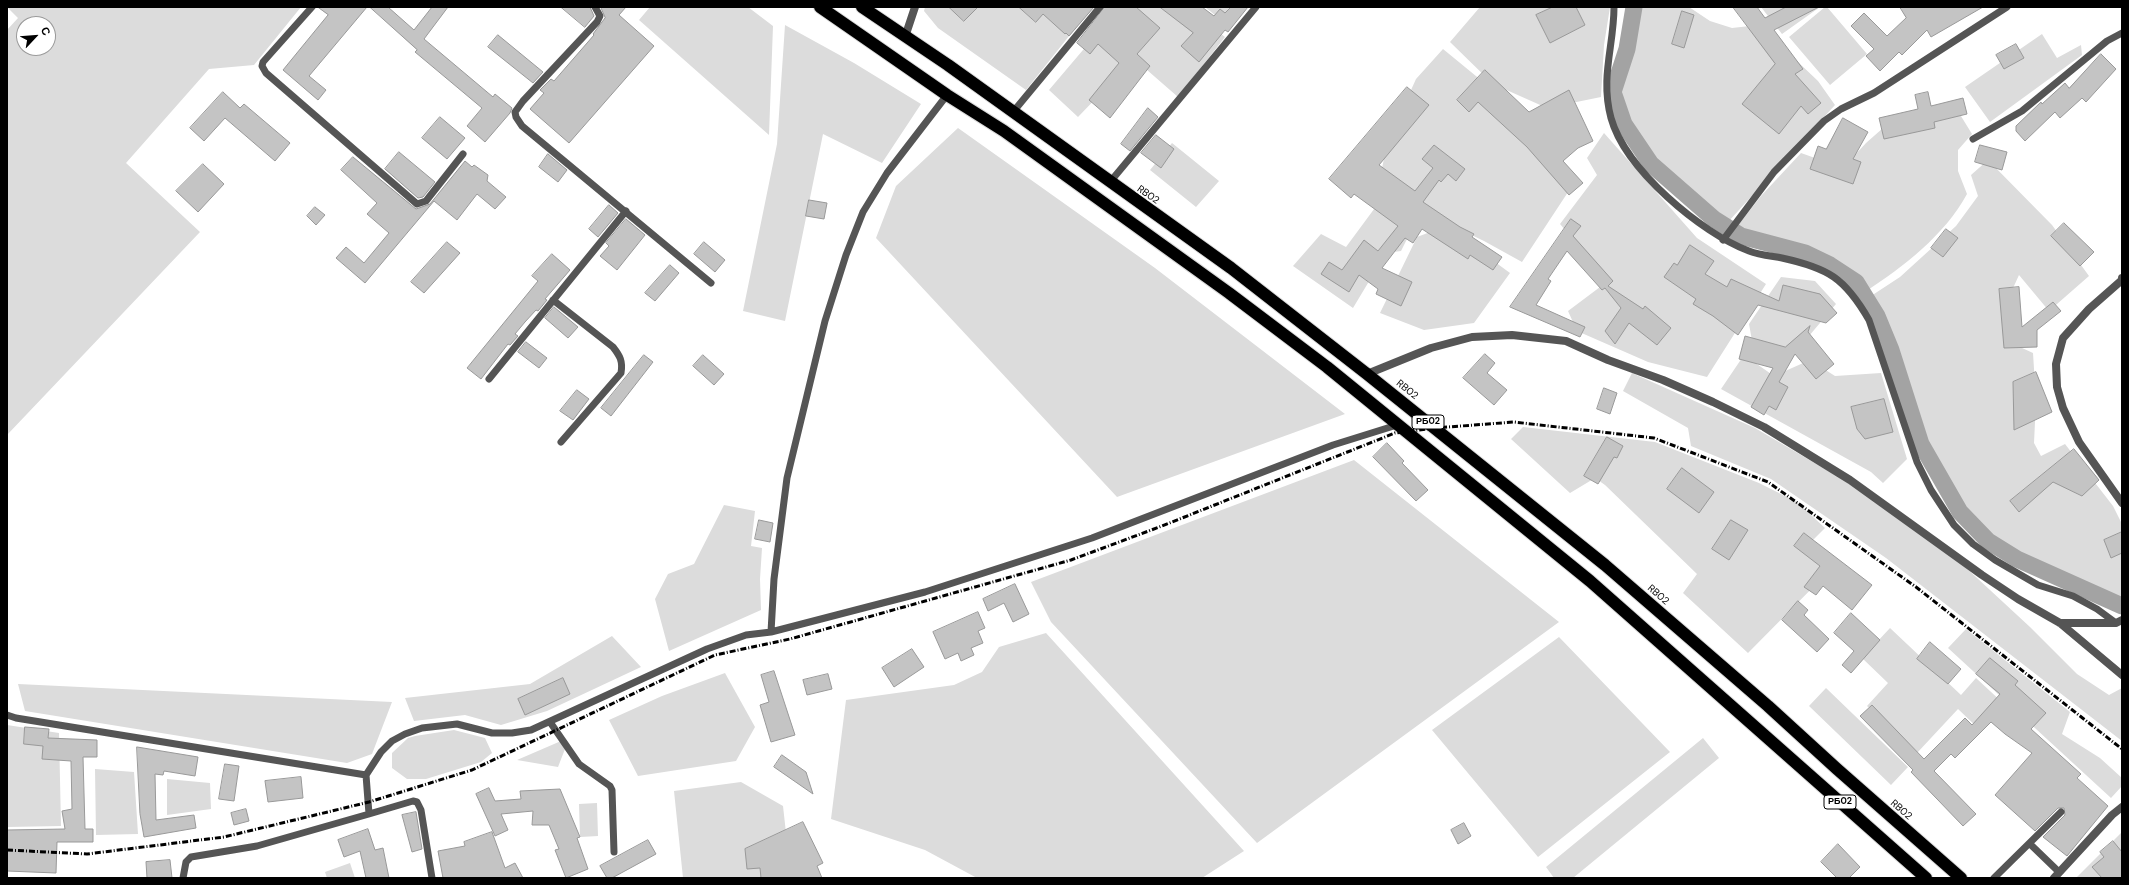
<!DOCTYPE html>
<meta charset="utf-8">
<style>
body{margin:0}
#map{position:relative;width:2129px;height:885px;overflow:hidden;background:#fff;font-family:"DM Sans",sans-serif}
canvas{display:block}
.frame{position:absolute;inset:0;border:8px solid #000;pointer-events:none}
.north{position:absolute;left:16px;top:16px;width:40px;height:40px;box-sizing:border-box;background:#fff;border:1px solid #999;border-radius:50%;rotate:64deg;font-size:11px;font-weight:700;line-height:16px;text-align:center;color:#000}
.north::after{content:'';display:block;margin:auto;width:14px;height:18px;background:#000;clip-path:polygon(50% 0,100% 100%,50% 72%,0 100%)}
</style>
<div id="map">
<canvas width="2129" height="885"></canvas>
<div class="frame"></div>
<div class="north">С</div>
</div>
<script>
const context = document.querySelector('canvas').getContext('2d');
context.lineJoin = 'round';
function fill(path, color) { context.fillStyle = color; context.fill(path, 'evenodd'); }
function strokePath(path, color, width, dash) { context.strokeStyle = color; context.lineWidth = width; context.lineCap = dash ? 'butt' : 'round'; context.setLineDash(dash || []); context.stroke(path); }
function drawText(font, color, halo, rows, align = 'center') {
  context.font = font + ' "DM Sans",sans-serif'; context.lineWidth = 3.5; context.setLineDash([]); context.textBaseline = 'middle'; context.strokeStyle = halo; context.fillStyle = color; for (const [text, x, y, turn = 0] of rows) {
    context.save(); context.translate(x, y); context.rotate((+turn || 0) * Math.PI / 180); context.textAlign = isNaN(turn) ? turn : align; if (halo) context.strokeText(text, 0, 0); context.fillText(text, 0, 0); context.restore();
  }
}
fill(new Path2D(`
 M 7,7 L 301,7 L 254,65 L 209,69 L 126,163 L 200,232 L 7,435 L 7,30 L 18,18 ZM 24,24 L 48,24 L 48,48 L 24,48 Z
 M 650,7 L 748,7 L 773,26 L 769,135 L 639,20 Z
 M 925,7 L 1076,7 L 1085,16 L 1026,90 L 938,28 L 924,11 Z
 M 1120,7 L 1188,7 L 1225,37 L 1178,97 L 1100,29 Z
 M 1205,7 L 1241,7 L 1226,24 Z
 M 1480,7 L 1610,7 L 1604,45 L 1601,97 L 1547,108 L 1493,84 L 1450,42 Z
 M 1638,7 L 1689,7 L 1710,21 L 1732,28 L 1759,25 L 1818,81 L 1835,105 L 1728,222 L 1655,163 L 1628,123 L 1619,90 L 1631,48 Z
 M 1761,7 L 1820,7 L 1782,34 Z
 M 1825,7 L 1827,7 L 1867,54 L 1830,85 L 1789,37 Z
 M 785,25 L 854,63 L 921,104 L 882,163 L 823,134 L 785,321 L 743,311 L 777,144 Z
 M 2042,34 L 2057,58 L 2081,45 L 2082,55 L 1990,122 L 1965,87 Z
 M 1094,37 L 1130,63 L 1078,117 L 1049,90 Z
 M 1443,49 L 1493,90 L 1574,183 L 1522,262 L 1484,241 L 1428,214 L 1380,177 L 1388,141 L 1416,79 Z
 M 1956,108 L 1972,134 L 1958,150 L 1958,171 L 1967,194 C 1944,236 1904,266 1865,292 C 1842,252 1783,245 1742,233 L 1736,228 L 1761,196 L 1801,153 L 1843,168 L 1866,143 L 1891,121 Z
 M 958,128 L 1155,268 L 1345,414 L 1117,497 L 876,238 L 896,186 Z
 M 1604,133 L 1697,238 L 1766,284 L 1707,377 L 1648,362 L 1577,331 L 1568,311 L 1608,281 L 1560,224 L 1597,175 L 1587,158 Z
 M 1172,143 L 1219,181 L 1196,207 L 1150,170 Z
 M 1988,160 L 2052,225 L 2089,276 L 2049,311 L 2019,275 L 2009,297 L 2009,342 L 2033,353 L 2036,401 L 2034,443 L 2041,456 L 2065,444 L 2113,506 L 2122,524 L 2122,601 C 2067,578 2003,556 1964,509 C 1940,481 1925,440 1914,406 C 1901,369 1893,330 1871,296 L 1900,277 L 1956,226 L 1978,196 L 1971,175 Z
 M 1380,201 L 1413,227 L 1401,251 L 1386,253 L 1353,308 L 1293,266 L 1321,234 L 1346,247 Z
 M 1446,226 L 1510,273 L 1474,323 L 1424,330 L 1380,313 L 1417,237 Z
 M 1781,277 L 1815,281 L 1836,304 L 1798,349 L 1753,346 L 1749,324 Z
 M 1744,355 L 1774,376 L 1810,360 L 1835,376 L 1881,373 L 1907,459 L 1883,483 L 1871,472 L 1721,389 Z
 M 1632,373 L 1755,428 L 1847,482 L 1950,553 L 2030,627 L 2077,674 L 2109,695 L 2122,688 L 2122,741 L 1886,558 L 1771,479 L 1691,446 L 1688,428 L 1623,391 Z
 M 1523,427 L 1655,442 L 1759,483 L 1797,502 L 1825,528 L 1809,544 L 1833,567 L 1748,653 L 1683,593 L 1697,574 L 1605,485 L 1595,478 L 1570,493 L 1511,439 Z
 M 1354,460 L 1559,622 L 1257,843 L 1051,622 L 1031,582 Z
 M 724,505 L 755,511 L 751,546 L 762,548 L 760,579 L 761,610 L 669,651 L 655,599 L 668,574 L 694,564 Z
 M 1890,628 L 1961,695 L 1976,678 L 2004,704 L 1980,730 L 1958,709 L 1917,753 L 1867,706 L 1888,683 L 1862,658 Z
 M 1966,629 L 2070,712 L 2062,734 L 2100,758 L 2122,778 L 2122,786 L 2111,798 L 1948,648 Z
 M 1046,633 L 1244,851 L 1202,878 L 977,878 L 925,850 L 831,819 L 846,700 L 954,685 L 982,672 L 999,647 Z
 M 612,636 L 641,667 L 547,711 L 501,725 L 465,715 L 414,721 L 405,698 L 530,684 Z
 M 1559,637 L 1670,752 L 1538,857 L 1432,730 Z
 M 725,673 L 755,727 L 736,761 L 638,776 L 609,720 L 662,696 Z
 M 18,684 L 392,702 L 372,754 L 347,763 L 25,711 Z
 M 1826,688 L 1908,767 L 1891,785 L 1809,706 Z
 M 7,725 L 59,733 L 61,826 L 7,827 Z
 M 454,730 L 485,738 L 492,753 L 481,762 L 426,779 L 407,779 L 392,768 L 392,753 L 408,738 L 415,736 Z
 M 1703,738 L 1719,758 L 1573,878 L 1554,878 L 1546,867 Z
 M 561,741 L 565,749 L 558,767 L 517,760 Z
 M 95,769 L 134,772 L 138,834 L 96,835 Z
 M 167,779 L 210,783 L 211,809 L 167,815 Z
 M 741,782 L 783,806 L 791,878 L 683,878 L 674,791 Z
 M 597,803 L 598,836 L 580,837 L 579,804 Z
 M 2122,832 L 2122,878 L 2076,878 Z
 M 350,863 L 355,878 L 327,878 L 325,872 Z`), '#dcdcdc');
strokePath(new Path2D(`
 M 1634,7 L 1627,49 L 1613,92 L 1624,124 L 1651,164 L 1714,219 L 1741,236 L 1805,253 L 1830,265 L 1856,282 L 1877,316 L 1891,350 L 1921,444 L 1960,512 L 1988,541 L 2017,559 L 2122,606`), '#a3a3a3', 17);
const building = new Path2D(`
 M 318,7 L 367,7 L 309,76 L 326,90 L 318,100 L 283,70 L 328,15 Z
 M 370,7 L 388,7 L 414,30 L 432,7 L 448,7 L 424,39 L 493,97 L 495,94 L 512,108 L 510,113 L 485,142 L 467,126 L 482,108 L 415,52 L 417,50 Z
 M 561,7 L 590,7 L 594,16 L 585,27 Z
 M 601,7 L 626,7 L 619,15 L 654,46 L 569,143 L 530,109 L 544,93 L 540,90 L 551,79 L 554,81 L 594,35 L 593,34 L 605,18 Z
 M 949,7 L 978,7 L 964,21 Z
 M 1019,7 L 1094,7 L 1069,36 L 1066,33 L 1065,34 L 1043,14 L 1036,22 Z
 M 1105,7 L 1136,7 L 1160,28 L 1137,54 L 1150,66 L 1110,118 L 1089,100 L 1119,63 L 1098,44 L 1090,54 L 1077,43 Z
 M 1160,7 L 1202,7 L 1214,16 L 1220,9 L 1225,13 L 1231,7 L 1248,7 L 1228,32 L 1225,30 L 1199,62 L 1181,46 L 1193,33 Z
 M 1553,7 L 1576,7 L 1585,25 L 1550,43 L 1536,15 Z
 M 1733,7 L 1757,7 L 1765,18 L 1786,7 L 1819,7 L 1774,30 L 1803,69 L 1795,74 L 1821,103 L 1808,114 L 1801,106 L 1779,134 L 1742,104 L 1775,64 Z
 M 1900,7 L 1983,7 L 1931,37 L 1927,30 L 1902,55 L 1899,52 L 1880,71 L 1866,56 L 1874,49 L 1851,26 L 1864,13 L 1887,36 L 1906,18 Z
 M 1682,11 L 1694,15 L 1684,48 L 1672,44 Z
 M 498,35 L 543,72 L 533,83 L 488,47 Z
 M 2016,44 L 2024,58 L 2004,69 L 1996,55 Z
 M 2101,54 L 2116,69 L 2086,102 L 2082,98 L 2060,118 L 2055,112 L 2025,141 L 2016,131 L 2016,126 L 2041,102 L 2042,104 L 2065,83 L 2069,88 Z
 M 1485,70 L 1529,112 L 1569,90 L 1593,141 L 1578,148 L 1563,161 L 1583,183 L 1569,195 L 1527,147 L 1478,102 L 1469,112 L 1457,100 Z
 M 1407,87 L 1429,105 L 1379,165 L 1415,191 L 1433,168 L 1422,159 L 1434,145 L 1465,169 L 1456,181 L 1448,174 L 1441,182 L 1439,180 L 1423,202 L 1460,227 L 1474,234 L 1472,237 L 1502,257 L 1493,270 L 1470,255 L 1468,259 L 1422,229 L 1413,243 L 1405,238 L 1382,268 L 1412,282 L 1401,306 L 1376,294 L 1378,289 L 1359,275 L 1349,292 L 1321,274 L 1329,262 L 1342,270 L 1364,240 L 1378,251 L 1398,226 L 1354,194 L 1351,198 L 1329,179 Z
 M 223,92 L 240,108 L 244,104 L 290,143 L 275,161 L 225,118 L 204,141 L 190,128 Z
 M 1928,92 L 1931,106 L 1963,98 L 1967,114 L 1934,122 L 1935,128 L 1884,139 L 1879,118 L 1918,109 L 1915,95 Z
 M 1148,108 L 1158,117 L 1130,151 L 1121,144 Z
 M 440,117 L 465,138 L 447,159 L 422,138 Z
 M 1843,118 L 1868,132 L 1853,159 L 1861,162 L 1853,184 L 1810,169 L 1818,146 L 1826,149 Z
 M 1156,135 L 1174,149 L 1161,168 L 1141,153 Z
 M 1980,145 L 2007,152 L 2002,170 L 1975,162 Z
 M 399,152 L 435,182 L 423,197 L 418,198 L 385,169 Z
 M 548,154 L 567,170 L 558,182 L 539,167 Z
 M 353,157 L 416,209 L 430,204 L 465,161 L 472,167 L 474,165 L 488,175 L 487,181 L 506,197 L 495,209 L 477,194 L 457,220 L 434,201 L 365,283 L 336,258 L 346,247 L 364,263 L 389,233 L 367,214 L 377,203 L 341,170 Z
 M 203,164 L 224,184 L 198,212 L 176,191 Z
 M 809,200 L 827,203 L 824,219 L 806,216 Z
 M 609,205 L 618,213 L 598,237 L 589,229 Z
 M 315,207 L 325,215 L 316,225 L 307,216 Z
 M 626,219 L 645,235 L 617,270 L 600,256 L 609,246 L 606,243 Z
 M 1571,219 L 1581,226 L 1573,236 L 1613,281 L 1608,286 L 1643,309 L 1645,306 L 1671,328 L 1657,345 L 1629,323 L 1615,344 L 1605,331 L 1621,308 L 1605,288 L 1602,290 L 1567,251 L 1548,279 L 1551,281 L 1536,305 L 1585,327 L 1580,337 L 1510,307 Z
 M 2064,223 L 2094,252 L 2080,266 L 2051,236 Z
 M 1946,229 L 1958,238 L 1943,257 L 1931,248 Z
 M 447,242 L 460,253 L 424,293 L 411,282 Z
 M 704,242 L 725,260 L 715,272 L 694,254 Z
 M 1690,245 L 1714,261 L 1705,274 L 1727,287 L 1731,279 L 1779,301 L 1783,285 L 1820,294 L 1837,313 L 1826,323 L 1758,305 L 1738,335 L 1713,316 L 1693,304 L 1696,299 L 1664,277 L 1674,263 L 1677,265 Z
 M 552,254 L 570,270 L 545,299 L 547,300 L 538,311 L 536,310 L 525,322 L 515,334 L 518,336 L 510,345 L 508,344 L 481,379 L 467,368 L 538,281 L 532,276 Z
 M 670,265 L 679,273 L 655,301 L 645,293 Z
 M 2019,287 L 2022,327 L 2053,302 L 2061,311 L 2037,330 L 2037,347 L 2004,348 L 1999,289 Z
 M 554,307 L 578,327 L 568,338 L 545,318 Z
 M 1810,326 L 1808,332 L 1834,364 L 1816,379 L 1795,354 L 1779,382 L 1788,387 L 1776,410 L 1769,406 L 1764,415 L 1751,407 L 1773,368 L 1739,359 L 1745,336 L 1785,347 Z
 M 526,342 L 547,358 L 539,368 L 518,352 Z
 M 1485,354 L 1495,363 L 1487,373 L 1507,390 L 1494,405 L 1463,378 Z
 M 644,355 L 653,362 L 611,416 L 601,408 Z
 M 703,355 L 724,374 L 714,385 L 693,366 Z
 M 2036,372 L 2052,412 L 2014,430 L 2013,382 Z
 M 1604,388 L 1617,393 L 1610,414 L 1597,409 Z
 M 577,390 L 589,399 L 573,420 L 560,411 Z
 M 1884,399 L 1893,432 L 1865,439 L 1857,429 L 1851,407 Z
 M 1607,437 L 1623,446 L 1617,458 L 1614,457 L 1598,484 L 1584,476 Z
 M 1387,443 L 1404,461 L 1402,463 L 1428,490 L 1416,501 L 1373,457 Z
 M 2074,449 L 2099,480 L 2082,496 L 2053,482 L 2019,512 L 2010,501 Z
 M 1682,468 L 1714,492 L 1699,513 L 1667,489 Z
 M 759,520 L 773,523 L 770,542 L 755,539 Z
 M 1731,520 L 1748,530 L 1729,560 L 1712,549 Z
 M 2122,532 L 2122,553 L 2111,558 L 2104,540 Z
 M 1804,533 L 1872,585 L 1852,610 L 1823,586 L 1816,595 L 1804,587 L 1820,566 L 1794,546 Z
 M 1015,584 L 1029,614 L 1013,622 L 1004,603 L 988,611 L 983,599 Z
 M 1798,601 L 1808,610 L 1804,615 L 1829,639 L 1817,652 L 1782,620 Z
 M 978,612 L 985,628 L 978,631 L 983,643 L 971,648 L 974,655 L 961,661 L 958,653 L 945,659 L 933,632 Z
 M 1851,613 L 1880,640 L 1851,673 L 1842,665 L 1854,651 L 1834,633 Z
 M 1930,642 L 1961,669 L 1948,684 L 1917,659 Z
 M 912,649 L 924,667 L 894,687 L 882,668 Z
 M 1990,658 L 2018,681 L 2015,685 L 2046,713 L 2031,729 L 2081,774 L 2077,778 L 2108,806 L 2067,856 L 2043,837 L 2065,815 L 2064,808 L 2058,808 L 2035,831 L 1995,795 L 2032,753 L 2005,734 L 1991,722 L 1955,758 L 1951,754 L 1934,771 L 1976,814 L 1963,826 L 1911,772 L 1913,770 L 1860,716 L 1872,705 L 1924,759 L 1965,718 L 1972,725 L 2000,694 L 1976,674 Z
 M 774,671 L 795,735 L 771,742 L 760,705 L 769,702 L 761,675 Z
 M 828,674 L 832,689 L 807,695 L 803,680 Z
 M 563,678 L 570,694 L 525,715 L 518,699 Z
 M 25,727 L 49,729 L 48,738 L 97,740 L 97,757 L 83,757 L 85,829 L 93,829 L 93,842 L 57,842 L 56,873 L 7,871 L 7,830 L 65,829 L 62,811 L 72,809 L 71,761 L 42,759 L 43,746 L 24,744 Z
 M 137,747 L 198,757 L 195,776 L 164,771 L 163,775 L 155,774 L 156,820 L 194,815 L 196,828 L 144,837 L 140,814 Z
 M 782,755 L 806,772 L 813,794 L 774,767 Z
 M 225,764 L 239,766 L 234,801 L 219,799 Z
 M 301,777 L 303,798 L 268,802 L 265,781 Z
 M 489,788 L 495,801 L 521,799 L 520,791 L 560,789 L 580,837 L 577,838 L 588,869 L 566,878 L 555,850 L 559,849 L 549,825 L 532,825 L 533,811 L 501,814 L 508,830 L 495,836 L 476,794 Z
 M 246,809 L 249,821 L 234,825 L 231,813 Z
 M 416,812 L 422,849 L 412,852 L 402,815 Z
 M 803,822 L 823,863 L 817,866 L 822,878 L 761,878 L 760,868 L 747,869 L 745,849 Z
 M 1464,823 L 1471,836 L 1458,844 L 1451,830 Z
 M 368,829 L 375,850 L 383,848 L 389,878 L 366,878 L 360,851 L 344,857 L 338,840 Z
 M 492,832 L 505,868 L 515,863 L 523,878 L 443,878 L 438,851 L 465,846 L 464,842 Z
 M 648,840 L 656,854 L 612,878 L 607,878 L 600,866 Z
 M 2113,841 L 2122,852 L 2122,878 L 2102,878 L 2092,867 L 2104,857 L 2100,852 Z
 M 1838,844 L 1860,867 L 1849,878 L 1837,878 L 1821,862 Z
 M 170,860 L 172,878 L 147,878 L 146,862 Z`);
fill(building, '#c4c4c4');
strokePath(building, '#999', 1);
const highway = new Path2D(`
 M 820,7 L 947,95 L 1004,131 L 1229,293 L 1327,367 L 1590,581 L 1926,878
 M 862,7 L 948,65 L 1231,268 L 1367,374 L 1605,565 L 1768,706 L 1837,769 L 1961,878`);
strokePath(highway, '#dbdbdb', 14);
strokePath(new Path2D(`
 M 312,7 L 263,62 L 262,66 L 266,73 L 417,204 L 426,201 L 463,154
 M 595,7 L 600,16 L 597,22 L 523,101 L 515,112 L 516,117 L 522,126 L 711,283
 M 1614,7 C 1614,46 1600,77 1611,118 C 1625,169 1701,233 1749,251 C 1759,255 1771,256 1782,258 C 1828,268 1845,278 1869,320 L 1917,462 L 1931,490 L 1954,525 L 1973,544 L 1995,560 L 2038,585 L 2073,596 L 2097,609 L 2116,623
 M 1013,112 L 1100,7
 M 1973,139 L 2022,111 L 2107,41 L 2122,33
 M 1110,182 L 1256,7
 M 1723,240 L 1774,172 L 1824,121 L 1841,109 L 1874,93 L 2007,7
 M 553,300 L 613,347 C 620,356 623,361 621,373 L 561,442
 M 489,379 L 626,211
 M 771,632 L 925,592 L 1092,538 L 1333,445 L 1397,425
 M 7,715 L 16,718 L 366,775
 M 550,722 L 579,764 L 610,786 L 612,790 L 614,852
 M 369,814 L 413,801 L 417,802 L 421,810 L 432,878
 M 2030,844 L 2059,872
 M 183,878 L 186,862 L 191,857 L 257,846 L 369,814 L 366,775 L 381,752 L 392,741 L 405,734 L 422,728 L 457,724 L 492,733 L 512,733 L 531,730 L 707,649 L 746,635 L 771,632 L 774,579 L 787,478 L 825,321 L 846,255 L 863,212 L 887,173 L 947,95
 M 1994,878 L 2061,812`), '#555', 7);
strokePath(new Path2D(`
 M 905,37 L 915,7
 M 2122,278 L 2122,280 L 2089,309 L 2063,338 L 2056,364 L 2057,387 L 2063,408 L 2079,442 L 2122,503
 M 1367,374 L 1431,348 L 1472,337 L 1512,335 L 1566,341 L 1608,360 L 1663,380 L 1713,402 L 1764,427 L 1850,480 L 1982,575 L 2018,599 L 2060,623 L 2122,675
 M 2060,623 L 2116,623 L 2122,620
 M 2054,878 L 2112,815 L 2122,807`), '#555', 8);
strokePath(highway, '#000', 12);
strokePath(new Path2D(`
 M 7,850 L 87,854 L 224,837 L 369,802 L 472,770 L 715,655 L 790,639 L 1071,560 L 1162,526 L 1395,433 L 1435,428 L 1514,422 L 1654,438 L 1768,482 L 1916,587 L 2122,749`), '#000', 3, [6, 2, 1, 2]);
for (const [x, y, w] of [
 [1428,422,32],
 [1840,802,32]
]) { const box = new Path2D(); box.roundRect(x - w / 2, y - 7, w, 14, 3); context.fillStyle = '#fff'; context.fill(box); strokePath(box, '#000', 1); }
drawText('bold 9px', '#000', null, [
 ["РБ02",1428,422],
 ["РБ02",1840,802]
]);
drawText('10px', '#000', '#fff', [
 ["RB02",1148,195,35],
 ["RB02",1407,390,39],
 ["RB02",1658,595,41],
 ["RB02",1901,810,41]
]);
</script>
